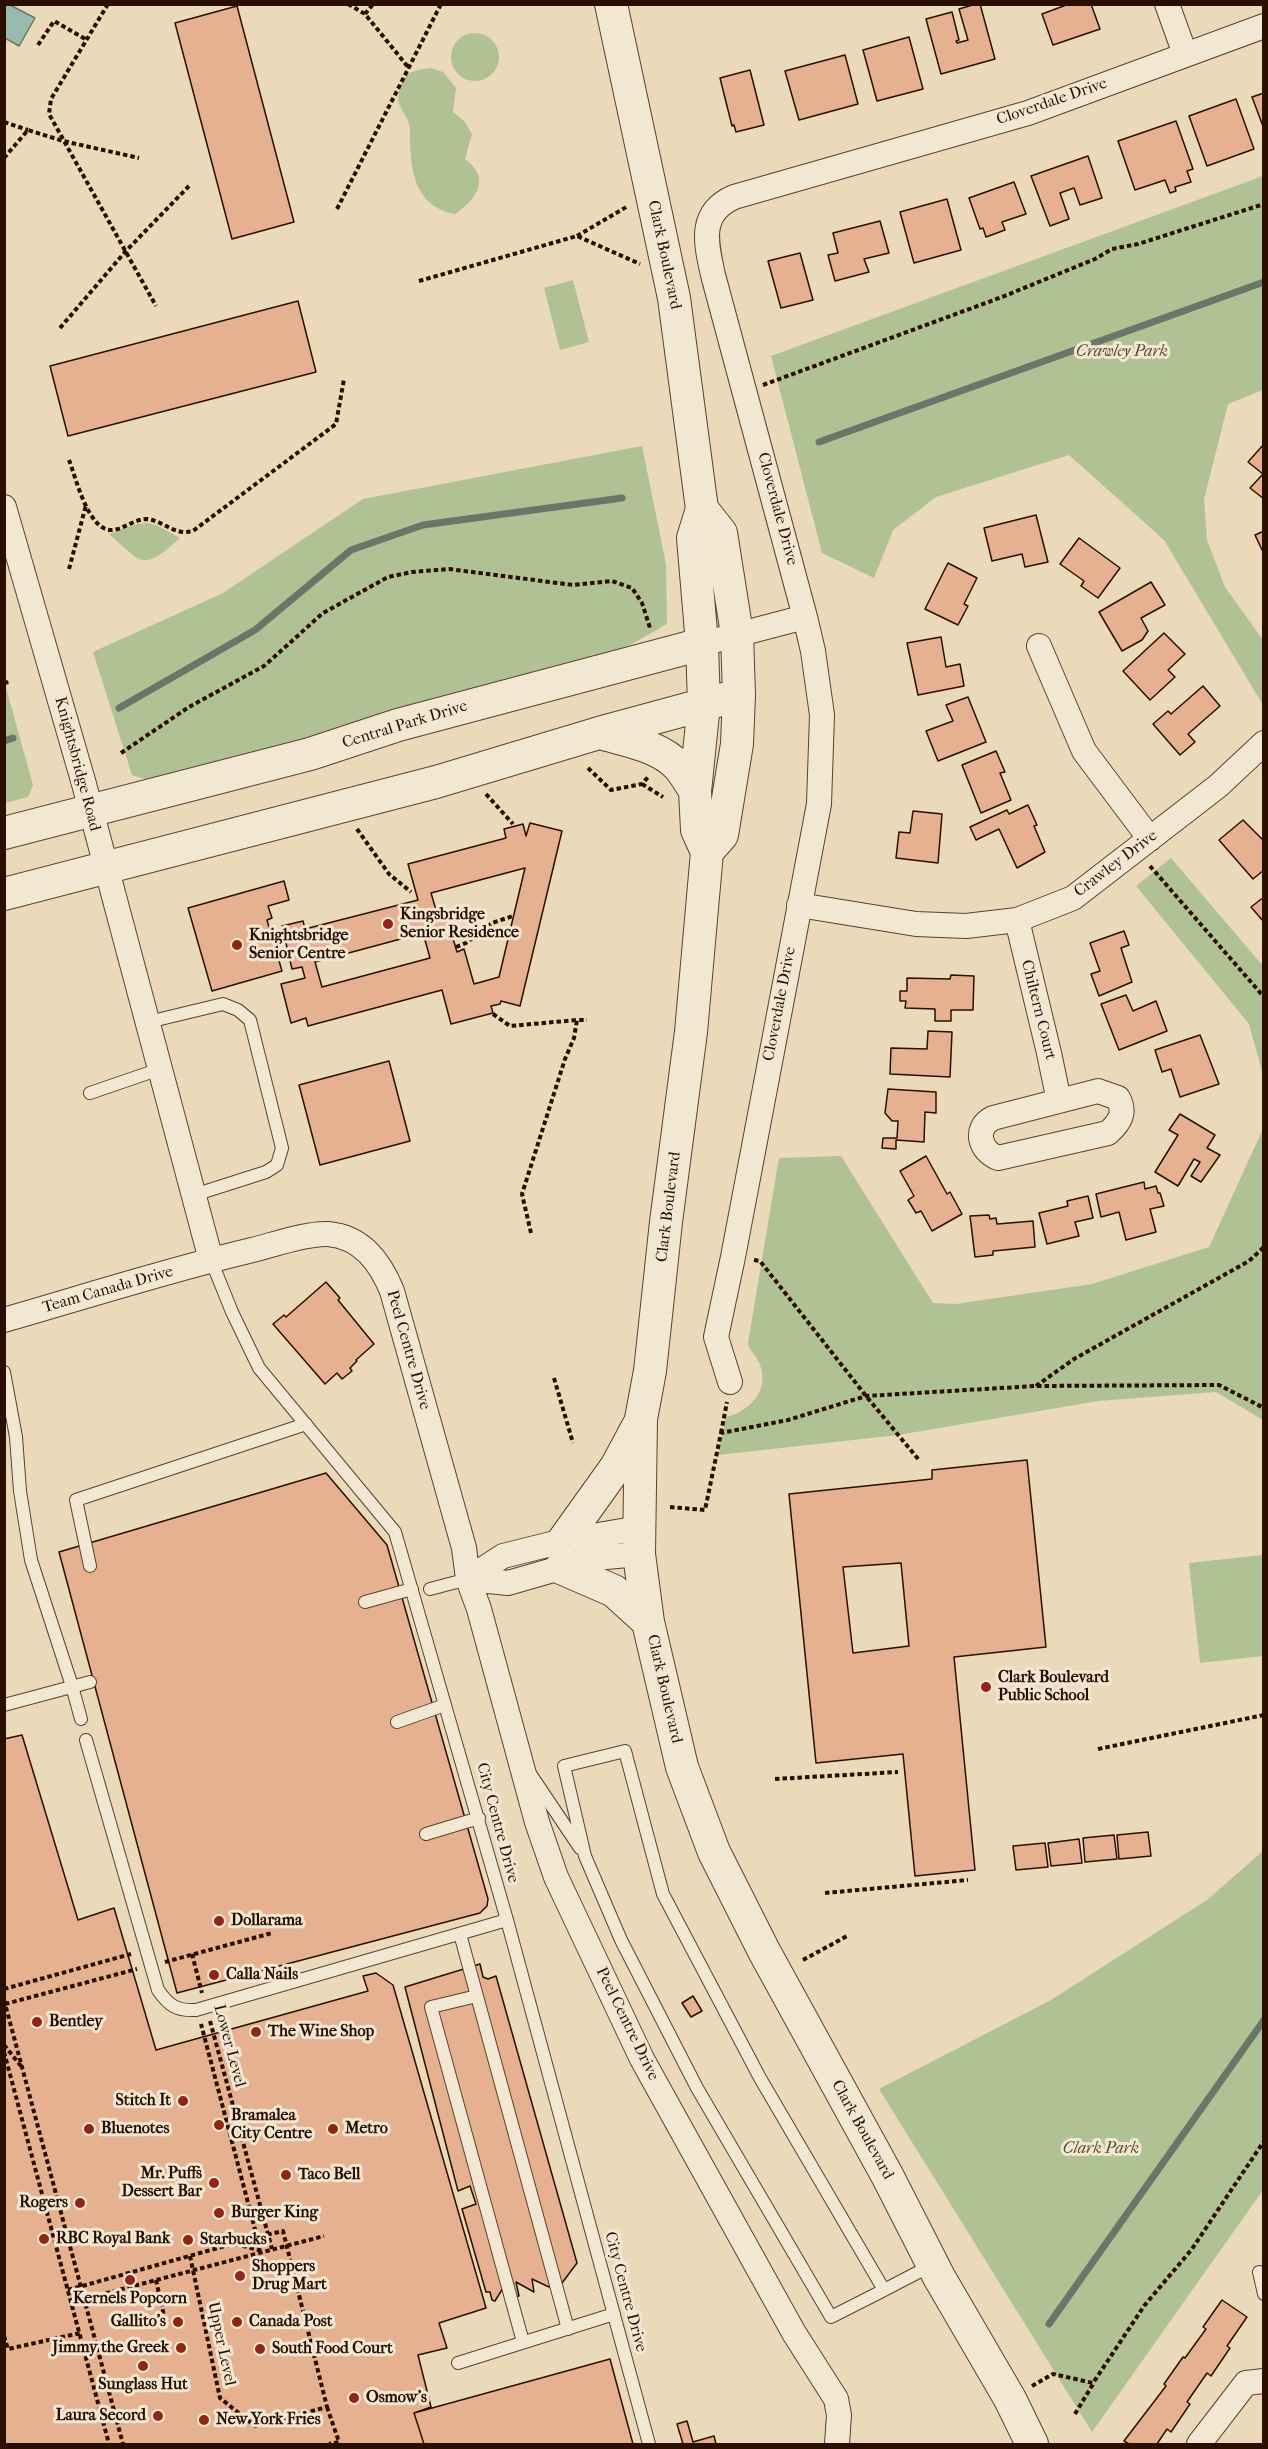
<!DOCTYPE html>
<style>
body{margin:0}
#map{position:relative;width:1268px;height:2449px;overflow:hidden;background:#eadab9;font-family:"IM FELL French Canon",serif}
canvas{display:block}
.frame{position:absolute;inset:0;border:6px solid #2a0f00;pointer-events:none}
</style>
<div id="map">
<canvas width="1268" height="2449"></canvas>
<div class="frame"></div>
</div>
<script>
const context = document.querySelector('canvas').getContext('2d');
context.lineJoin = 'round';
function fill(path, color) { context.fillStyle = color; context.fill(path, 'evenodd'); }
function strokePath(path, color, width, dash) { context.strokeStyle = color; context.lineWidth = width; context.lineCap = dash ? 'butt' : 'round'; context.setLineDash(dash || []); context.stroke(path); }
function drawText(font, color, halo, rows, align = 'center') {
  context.font = font + ' "IM FELL French Canon",serif'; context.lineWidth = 6; context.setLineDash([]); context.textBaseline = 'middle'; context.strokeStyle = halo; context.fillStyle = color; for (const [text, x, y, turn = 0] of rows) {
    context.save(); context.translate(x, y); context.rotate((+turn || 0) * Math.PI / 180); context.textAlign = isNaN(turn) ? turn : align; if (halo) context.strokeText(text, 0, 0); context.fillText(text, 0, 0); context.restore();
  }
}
fill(new Path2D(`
 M451 57a24 24 0 1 1 48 0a24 24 0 1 1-48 0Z
 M 431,68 L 443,72 L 456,88 L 453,112 L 465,122 L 472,134 L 465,159 C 491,178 477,199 455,214 C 412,206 410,166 410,129 C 409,118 403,114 399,104 C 396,96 401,80 408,74 C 414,70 424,69 431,68 Z
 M 1263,176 L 1263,390 L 1228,404 L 1204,499 L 1207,540 L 1225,587 L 1263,640 L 1263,705 L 1164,540 L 1069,455 L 936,497 L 893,530 L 874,578 L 822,553 L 771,356 Z
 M 573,280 L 589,342 L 560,350 L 544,288 Z
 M 642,446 L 666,564 L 667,624 L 618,652 L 151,781 L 132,775 L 93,652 L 223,593 L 363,499 Z
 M 149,523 L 160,527 L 180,538 C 143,571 144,565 109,534 L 137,524 Z
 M 5,684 L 33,785 L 28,797 L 5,803 Z
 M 1171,858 L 1263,966 L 1263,1075 L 1249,1024 L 1136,886 Z
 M 1263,1129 L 1263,1420 L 1216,1392 L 1098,1401 L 898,1435 L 718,1455 L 726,1417 C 752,1411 773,1386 757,1359 C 754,1352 749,1351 748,1343 L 779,1158 L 841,1156 L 933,1303 L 956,1304 L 1092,1284 L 1209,1247 Z
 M 1263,1555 L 1263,1656 L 1200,1663 L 1189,1563 Z
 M 1263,1851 L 1263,2190 L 1092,2432 L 879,2089 L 1051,2000 L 1207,1900 Z`), '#b0c194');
const water = new Path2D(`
 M 5,4 L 10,5 L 35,18 L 19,46 L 5,38 Z`);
fill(water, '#98bbae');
strokePath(water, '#6c7668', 1.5);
strokePath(new Path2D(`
 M 819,442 L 1264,282
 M 119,708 L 255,630 L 351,550 L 423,525 L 622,498
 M 4,741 L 13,738
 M 1049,2324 L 1264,2020`), '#6c7668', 7);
const building = new Path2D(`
 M 976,4 L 980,4 L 995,59 L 941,74 L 926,19 L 952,12 L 959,40 L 956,41 L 957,43 L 968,40 L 959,9 Z
 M 1069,4 L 1091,4 L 1100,29 L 1053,45 L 1042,14 Z
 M 237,6 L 294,222 L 232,239 L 175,23 Z
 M 909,37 L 923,89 L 877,101 L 863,50 Z
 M 845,55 L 858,104 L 799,120 L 785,71 Z
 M 750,70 L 764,125 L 736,132 L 734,125 L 732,126 L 720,78 Z
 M 1264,93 L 1264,129 L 1252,97 Z
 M 1236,99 L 1254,149 L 1207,166 L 1189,116 Z
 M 1176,121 L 1193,169 L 1187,171 L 1191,182 L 1175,187 L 1176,191 L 1170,193 L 1165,180 L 1135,190 L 1118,141 Z
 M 1088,156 L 1102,198 L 1080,205 L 1074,188 L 1060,193 L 1069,219 L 1050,226 L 1031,176 Z
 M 1014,182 L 1026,214 L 1002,222 L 1005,230 L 986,237 L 983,228 L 980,229 L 969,198 Z
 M 947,199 L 961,250 L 914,263 L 900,212 Z
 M 880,221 L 889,253 L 864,259 L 869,272 L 835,281 L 828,255 L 838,253 L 833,233 Z
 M 800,253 L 813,300 L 781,308 L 768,261 Z
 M 298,301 L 316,372 L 68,436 L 50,366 Z
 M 1264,444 L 1264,499 L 1250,488 L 1263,474 L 1248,462 Z
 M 1036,515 L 1048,562 L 1025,567 L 1022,554 L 992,561 L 984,528 Z
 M 1264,531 L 1264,554 L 1255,535 Z
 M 1079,538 L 1120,568 L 1098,598 L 1081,586 L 1084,581 L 1060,564 Z
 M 948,563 L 977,578 L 964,604 L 968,606 L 958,625 L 925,609 Z
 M 1151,582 L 1165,605 L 1141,618 L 1148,631 L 1142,640 L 1122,651 L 1099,612 Z
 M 1164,633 L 1185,654 L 1168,670 L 1175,677 L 1150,700 L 1123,671 Z
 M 941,637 L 946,667 L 960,664 L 964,686 L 918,695 L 907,643 Z
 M 1203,686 L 1220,706 L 1188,734 L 1195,742 L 1180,755 L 1153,724 L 1168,711 L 1171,714 Z
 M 968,697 L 986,742 L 938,761 L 926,731 L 953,721 L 946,705 Z
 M 996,751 L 1005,772 L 1000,773 L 1011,800 L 981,813 L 962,765 Z
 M 1028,805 L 1037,825 L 1034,826 L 1045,852 L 1017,868 L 999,829 L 976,840 L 970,827 L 1007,810 L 1009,814 Z
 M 913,811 L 942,814 L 938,863 L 896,858 L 899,832 L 910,833 Z
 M 1243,820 L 1264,841 L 1264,870 L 1253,879 L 1219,840 Z
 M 530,823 L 562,831 L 520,1006 L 501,1001 L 500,1004 L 491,1006 L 493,1013 L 451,1024 L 442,990 L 308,1026 L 306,1018 L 291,1023 L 281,984 L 305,978 L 302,967 L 292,969 L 282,926 L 303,921 L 305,929 L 418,900 L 408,864 L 506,838 L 504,829 L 523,824 L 526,836 ZM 525,868 L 499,977 L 474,984 L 464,949 L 457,952 L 444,908 L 436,910 L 431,893 ZM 423,933 L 430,958 L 322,987 L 315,962 Z
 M 284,881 L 289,900 L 268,906 L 272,918 L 267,920 L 282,971 L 212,991 L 188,908 Z
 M 1264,897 L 1264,922 L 1251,907 Z
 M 1124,931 L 1129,945 L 1121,948 L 1132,982 L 1099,996 L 1091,974 L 1100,971 L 1090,943 Z
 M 951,975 L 974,976 L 973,1010 L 951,1010 L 951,1021 L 935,1021 L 935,1009 L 905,1008 L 906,1001 L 900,1001 L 900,991 L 907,991 L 907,978 L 950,979 Z
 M 1126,995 L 1133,1011 L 1156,1001 L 1167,1031 L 1119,1050 L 1101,1004 Z
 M 928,1031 L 952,1032 L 950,1077 L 890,1074 L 891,1048 L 927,1049 Z
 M 1200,1035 L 1219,1084 L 1180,1097 L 1171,1069 L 1162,1072 L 1155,1050 Z
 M 389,1061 L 410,1141 L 320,1165 L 299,1085 Z
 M 888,1089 L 936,1092 L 936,1113 L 925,1112 L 924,1142 L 896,1140 L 896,1149 L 882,1148 L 883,1138 L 897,1138 L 898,1121 L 892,1121 L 885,1113 Z
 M 1180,1114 L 1215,1135 L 1207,1148 L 1220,1155 L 1201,1182 L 1191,1176 L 1200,1162 L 1194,1159 L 1178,1186 L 1155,1172 L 1178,1135 L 1169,1130 Z
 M 926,1156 L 947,1194 L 950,1192 L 962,1214 L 932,1231 L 921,1211 L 916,1213 L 908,1200 L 914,1196 L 900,1171 Z
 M 1144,1182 L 1145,1189 L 1156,1186 L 1158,1193 L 1160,1193 L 1164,1206 L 1150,1209 L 1156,1232 L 1126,1240 L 1119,1212 L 1101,1217 L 1096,1194 Z
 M 1088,1196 L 1093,1218 L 1075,1222 L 1079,1236 L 1047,1244 L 1039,1213 L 1068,1206 L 1067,1201 Z
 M 989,1215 L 990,1219 L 996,1218 L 997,1224 L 1033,1221 L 1035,1247 L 993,1251 L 993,1255 L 975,1257 L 970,1216 Z
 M 326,1282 L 340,1298 L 338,1300 L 374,1344 L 356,1360 L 357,1361 L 350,1368 L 352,1371 L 342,1379 L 337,1373 L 325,1384 L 273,1324 L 284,1315 L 286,1317 Z
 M 1027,1460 L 1046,1647 L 954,1657 L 975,1870 L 915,1876 L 903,1754 L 816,1763 L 789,1494 L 932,1479 L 932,1470 ZM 901,1563 L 909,1646 L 853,1653 L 843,1567 Z
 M 326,1473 L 387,1545 L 488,1899 L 487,1906 L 480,1913 L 177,1993 L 59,1552 Z
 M 22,1735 L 78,1920 L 114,1908 L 156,2050 L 368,1991 L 363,1976 L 376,1973 L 393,1985 L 486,2308 L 439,2323 L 447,2348 L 418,2355 L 431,2407 L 414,2413 L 424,2444 L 4,2444 L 4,1739 Z
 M 1148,1832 L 1151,1856 L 1119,1859 L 1117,1835 Z
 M 1114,1835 L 1117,1859 L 1085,1862 L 1083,1838 Z
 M 1079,1839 L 1082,1863 L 1051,1866 L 1048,1843 Z
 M 1045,1843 L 1048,1867 L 1016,1870 L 1013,1846 Z
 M 480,1964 L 483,1977 L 488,1979 L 496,1976 L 577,2263 L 562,2283 L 549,2287 L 532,2279 L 534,2292 L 516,2282 L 519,2296 L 507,2299 L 503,2288 L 495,2301 L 492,2300 L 490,2292 L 486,2292 L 462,2209 L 476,2204 L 470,2186 L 458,2191 L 405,1987 Z
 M 693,1996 L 702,2011 L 691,2017 L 682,2003 Z
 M 1222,2300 L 1247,2317 L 1227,2346 L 1230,2348 L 1211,2376 L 1207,2373 L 1187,2402 L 1190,2404 L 1171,2432 L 1167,2429 L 1157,2444 L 1129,2444 L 1124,2441 L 1166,2386 L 1164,2384 L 1183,2357 L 1185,2358 L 1206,2329 L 1203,2327 Z
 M 610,2359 L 633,2444 L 424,2444 L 414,2413 Z
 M 687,2421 L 693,2442 L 714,2436 L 716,2444 L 683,2444 L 677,2424 Z`);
fill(building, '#e5b190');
strokePath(building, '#2a0f00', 1.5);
const service = new Path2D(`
 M 148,1022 L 223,1004 L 238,1010 L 250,1020 L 282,1148 L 277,1165 L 266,1172 L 194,1195
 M 90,1093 L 160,1069
 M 211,1260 L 232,1312 L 259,1368 L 395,1532 L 507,1920 L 649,2444
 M 4,1372 L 16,1437 L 20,1491 L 31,1560 L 72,1686 L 81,1719
 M 90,1566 L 76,1500 L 306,1424
 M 430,1589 L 468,1579
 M 365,1602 L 412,1589
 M 4,1705 L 90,1682
 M 397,1722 L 445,1705
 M 86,1740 L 158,1990 C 169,2006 177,2011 196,2010 L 507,1920
 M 531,1775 L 580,1848
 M 426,1834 L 479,1818
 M 460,1934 L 568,2329
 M 477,1996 L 431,2007 L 523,2342
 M 1259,2272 L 1264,2294
 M 884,2290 L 760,2078 L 663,1894 L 625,1751 L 564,1766 L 585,1856 L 621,1940 L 697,2088 L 831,2317 C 865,2300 898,2283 932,2265
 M 458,2363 L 614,2314`);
const minor = new Path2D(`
 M 1167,4 L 1185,54
 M 4,507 L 84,784 L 211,1260
 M 702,644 L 805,617
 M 1039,646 L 1084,751 L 1150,839
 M 799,905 L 916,924 L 966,926 L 1017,920 L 1073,898 L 1218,786 L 1264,743
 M 1017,920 L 1049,1053 L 1059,1101
 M 1098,1091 L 1118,1098 C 1126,1113 1120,1122 1108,1133 L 998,1158 C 980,1151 973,1128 993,1118 Z
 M 4,1320 C 87,1296 169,1270 252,1250 C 273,1245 306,1233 328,1234 C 362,1237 380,1262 392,1291 L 464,1548 L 468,1579 L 479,1609 L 537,1822 L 556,1877 L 642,2059 L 794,2333 L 836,2399 L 839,2415 L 837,2444
 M 730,1382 L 716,1337 L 733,1257 L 819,804 L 822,715 L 813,651 L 805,617 L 713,275 C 706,243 698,213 734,197 L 1028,113 L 1264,26
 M 468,1579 L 503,1556 L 563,1541 L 639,1528
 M 468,1579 L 508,1583 L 595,1558 L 639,1554
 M 1199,2444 L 1246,2383 L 1264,2381`);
const tertiary = new Path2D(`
 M 611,4 L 674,298 L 702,509 L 693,538 L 702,644 L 704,704 L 695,791 L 697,830 L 707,852 L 691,1032 L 666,1222 L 650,1371 L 641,1419 L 639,1554 L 648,1622 L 682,1767 L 714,1852 L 764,1951 L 888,2177 L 939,2277 L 1010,2399 L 1032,2444
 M 702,509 L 721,533 L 737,634 L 739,695 L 737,744 L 722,835 L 707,852
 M 600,733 C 627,741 660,746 679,767 C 685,774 690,783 695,791
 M 4,833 L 310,754 L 398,725 L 702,644
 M 4,894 L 436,782 L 599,733 L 739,695
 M 563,1541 L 616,1467 L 638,1426
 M 561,1568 L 614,1591 L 648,1622`);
strokePath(service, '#5a422e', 14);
strokePath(minor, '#5a422e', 26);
strokePath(tertiary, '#5a422e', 34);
strokePath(new Path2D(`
 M 108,4 L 51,99 L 49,114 L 156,306
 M 348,4 L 365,14 L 408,67
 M 365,14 L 373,4
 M 38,45 L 54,21 L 87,40
 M 4,122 L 28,130
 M 4,158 L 28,130 L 63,141 L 139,158
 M 337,209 L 441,4
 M 577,236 L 628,206
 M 419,281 L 577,236 L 640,264
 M 60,328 L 125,252 L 189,186
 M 763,385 L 1002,297 L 1095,259 L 1112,249 L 1138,244 L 1264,204
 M 69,460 C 76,478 88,530 111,530 C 123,530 134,519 147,519 C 164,521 174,536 193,531 L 336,424 L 344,379
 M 69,569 L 86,505
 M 4,683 L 9,682
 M 121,753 L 189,707 L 264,666 L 323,613 L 388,577 L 412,572 L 449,569 L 573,585 L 612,581 L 632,588 L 642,603 L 650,628
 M 588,768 L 611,790 L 642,784 L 649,776
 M 642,784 L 663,797
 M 486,794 L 513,824
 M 357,829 L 389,874 L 411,892
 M 1150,866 L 1264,997
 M 456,947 L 466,943 L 492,923 L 513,916
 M 493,1014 L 510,1026 L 577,1020
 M 531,1233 L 522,1194 L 565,1059 L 574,1038 L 577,1020 L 587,1020
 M 754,1260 L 760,1261 L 866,1396 L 919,1460
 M 554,1378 L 573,1443
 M 1036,1386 L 1074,1359 L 1249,1261 L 1264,1247
 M 721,1433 L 727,1402
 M 670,1507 L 705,1510 L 721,1433 L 788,1420 L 866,1396 L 1035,1386 L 1219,1385 L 1264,1408
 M 1098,1749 L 1264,1715
 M 775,1779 L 898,1772
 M 825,1893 L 968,1880
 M 192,1954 L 202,1993
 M 803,1960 L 847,1936
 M 165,1962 L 272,1933
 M 4,1989 L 131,1954
 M 4,2000 L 123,2444
 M 5,2004 L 137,1969
 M 210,2021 L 272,2249
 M 4,2045 L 21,2066
 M 4,2052 L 109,2444
 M 235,2244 L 263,2251
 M 190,2256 L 220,2398 L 255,2426 L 327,2407 L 283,2231 L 257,2237
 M 156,2280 L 166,2325
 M 68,2290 L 257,2237 L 201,2024
 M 84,2299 L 324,2236
 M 4,2336 L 8,2349 L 80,2333
 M 1032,2386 L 1053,2374 L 1093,2383 L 1144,2306 L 1192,2249 L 1264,2141
 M 327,2407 L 339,2442 L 329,2444
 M 1075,2414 L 1093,2384`), '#2a0f00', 4, [4.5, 3]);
strokePath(service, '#f1e7d2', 12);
strokePath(minor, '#f1e7d2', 24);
strokePath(tertiary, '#f1e7d2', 32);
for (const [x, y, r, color] of [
 [388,924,6,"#8f2418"],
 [237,945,6,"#8f2418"],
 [986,1687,6,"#8f2418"],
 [219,1921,6,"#8f2418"],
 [214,1975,6,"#8f2418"],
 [37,2022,6,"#8f2418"],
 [256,2032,6,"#8f2418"],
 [183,2101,6,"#8f2418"],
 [219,2125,6,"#8f2418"],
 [89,2129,6,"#8f2418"],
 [333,2129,6,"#8f2418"],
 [286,2175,6,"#8f2418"],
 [214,2183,6,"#8f2418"],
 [80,2203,6,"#8f2418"],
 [219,2213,6,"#8f2418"],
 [44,2239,6,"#8f2418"],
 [188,2240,6,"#8f2418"],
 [240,2276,6,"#8f2418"],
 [130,2280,6,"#8f2418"],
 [178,2322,6,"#8f2418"],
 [237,2322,6,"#8f2418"],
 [181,2348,6,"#8f2418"],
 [260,2349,6,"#8f2418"],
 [143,2366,6,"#8f2418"],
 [354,2398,6,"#8f2418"],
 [158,2416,6,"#8f2418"],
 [204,2420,6,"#8f2418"]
]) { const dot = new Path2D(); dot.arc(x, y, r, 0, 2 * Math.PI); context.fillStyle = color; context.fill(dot); strokePath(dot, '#f1e7d2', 2); }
drawText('16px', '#2a0f00', '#f1e7d2', [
 ["Cloverdale Drive",1052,102,-19],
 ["Clark Boulevard",664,255,78],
 ["Cloverdale Drive",777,509,75],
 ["Central Park Drive",405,725,-17],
 ["Knightsbridge Road",77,764,75],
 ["Crawley Drive",1116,864,-37],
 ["Cloverdale Drive",780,1004,-79],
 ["Chiltern Court",1038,1010,76],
 ["Clark Boulevard",669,1207,-83],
 ["Team Canada Drive",108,1290,-16],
 ["Peel Centre Drive",408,1350,74],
 ["Clark Boulevard",664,1689,77],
 ["City Centre Drive",497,1823,75],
 ["Peel Centre Drive",627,2024,64],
 ["Lower Level",229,2046,75],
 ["Clark Boulevard",862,2130,61],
 ["City Centre Drive",625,2292,75],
 ["Upper Level",221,2344,78]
]);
drawText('italic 16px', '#594d34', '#f1e7d2', [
 ["Crawley Park",1122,352],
 ["Clark Park",1101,2149]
]);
drawText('bold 16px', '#2a0f00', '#f1e7d2', [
 ["Kingsbridge",400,915],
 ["Senior Residence",400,933],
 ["Knightsbridge",249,936],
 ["Senior Centre",249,954],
 ["Clark Boulevard",998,1678],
 ["Public School",998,1696],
 ["Dollarama",231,1921],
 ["Calla Nails",226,1975],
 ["Bentley",49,2022],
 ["The Wine Shop",268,2032],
 ["Stitch It",171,2101,"right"],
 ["Bramalea",231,2116],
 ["City Centre",231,2134],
 ["Bluenotes",101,2129],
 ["Metro",345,2129],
 ["Mr. Puffs",202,2174,"right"],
 ["Dessert Bar",202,2192,"right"],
 ["Taco Bell",298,2175],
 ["Rogers",68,2203,"right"],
 ["Burger King",231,2213],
 ["RBC Royal Bank",56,2239],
 ["Starbucks",200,2240],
 ["Shoppers",252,2267],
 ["Drug Mart",252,2285],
 ["Kernels Popcorn",130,2299,"center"],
 ["Gallito's",166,2322,"right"],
 ["Canada Post",249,2322],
 ["Jimmy the Greek",169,2348,"right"],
 ["South Food Court",272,2349],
 ["Sunglass Hut",143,2385,"center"],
 ["Osmow's",366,2398],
 ["Laura Secord",146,2416,"right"],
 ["New York Fries",216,2420]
], 'left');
</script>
